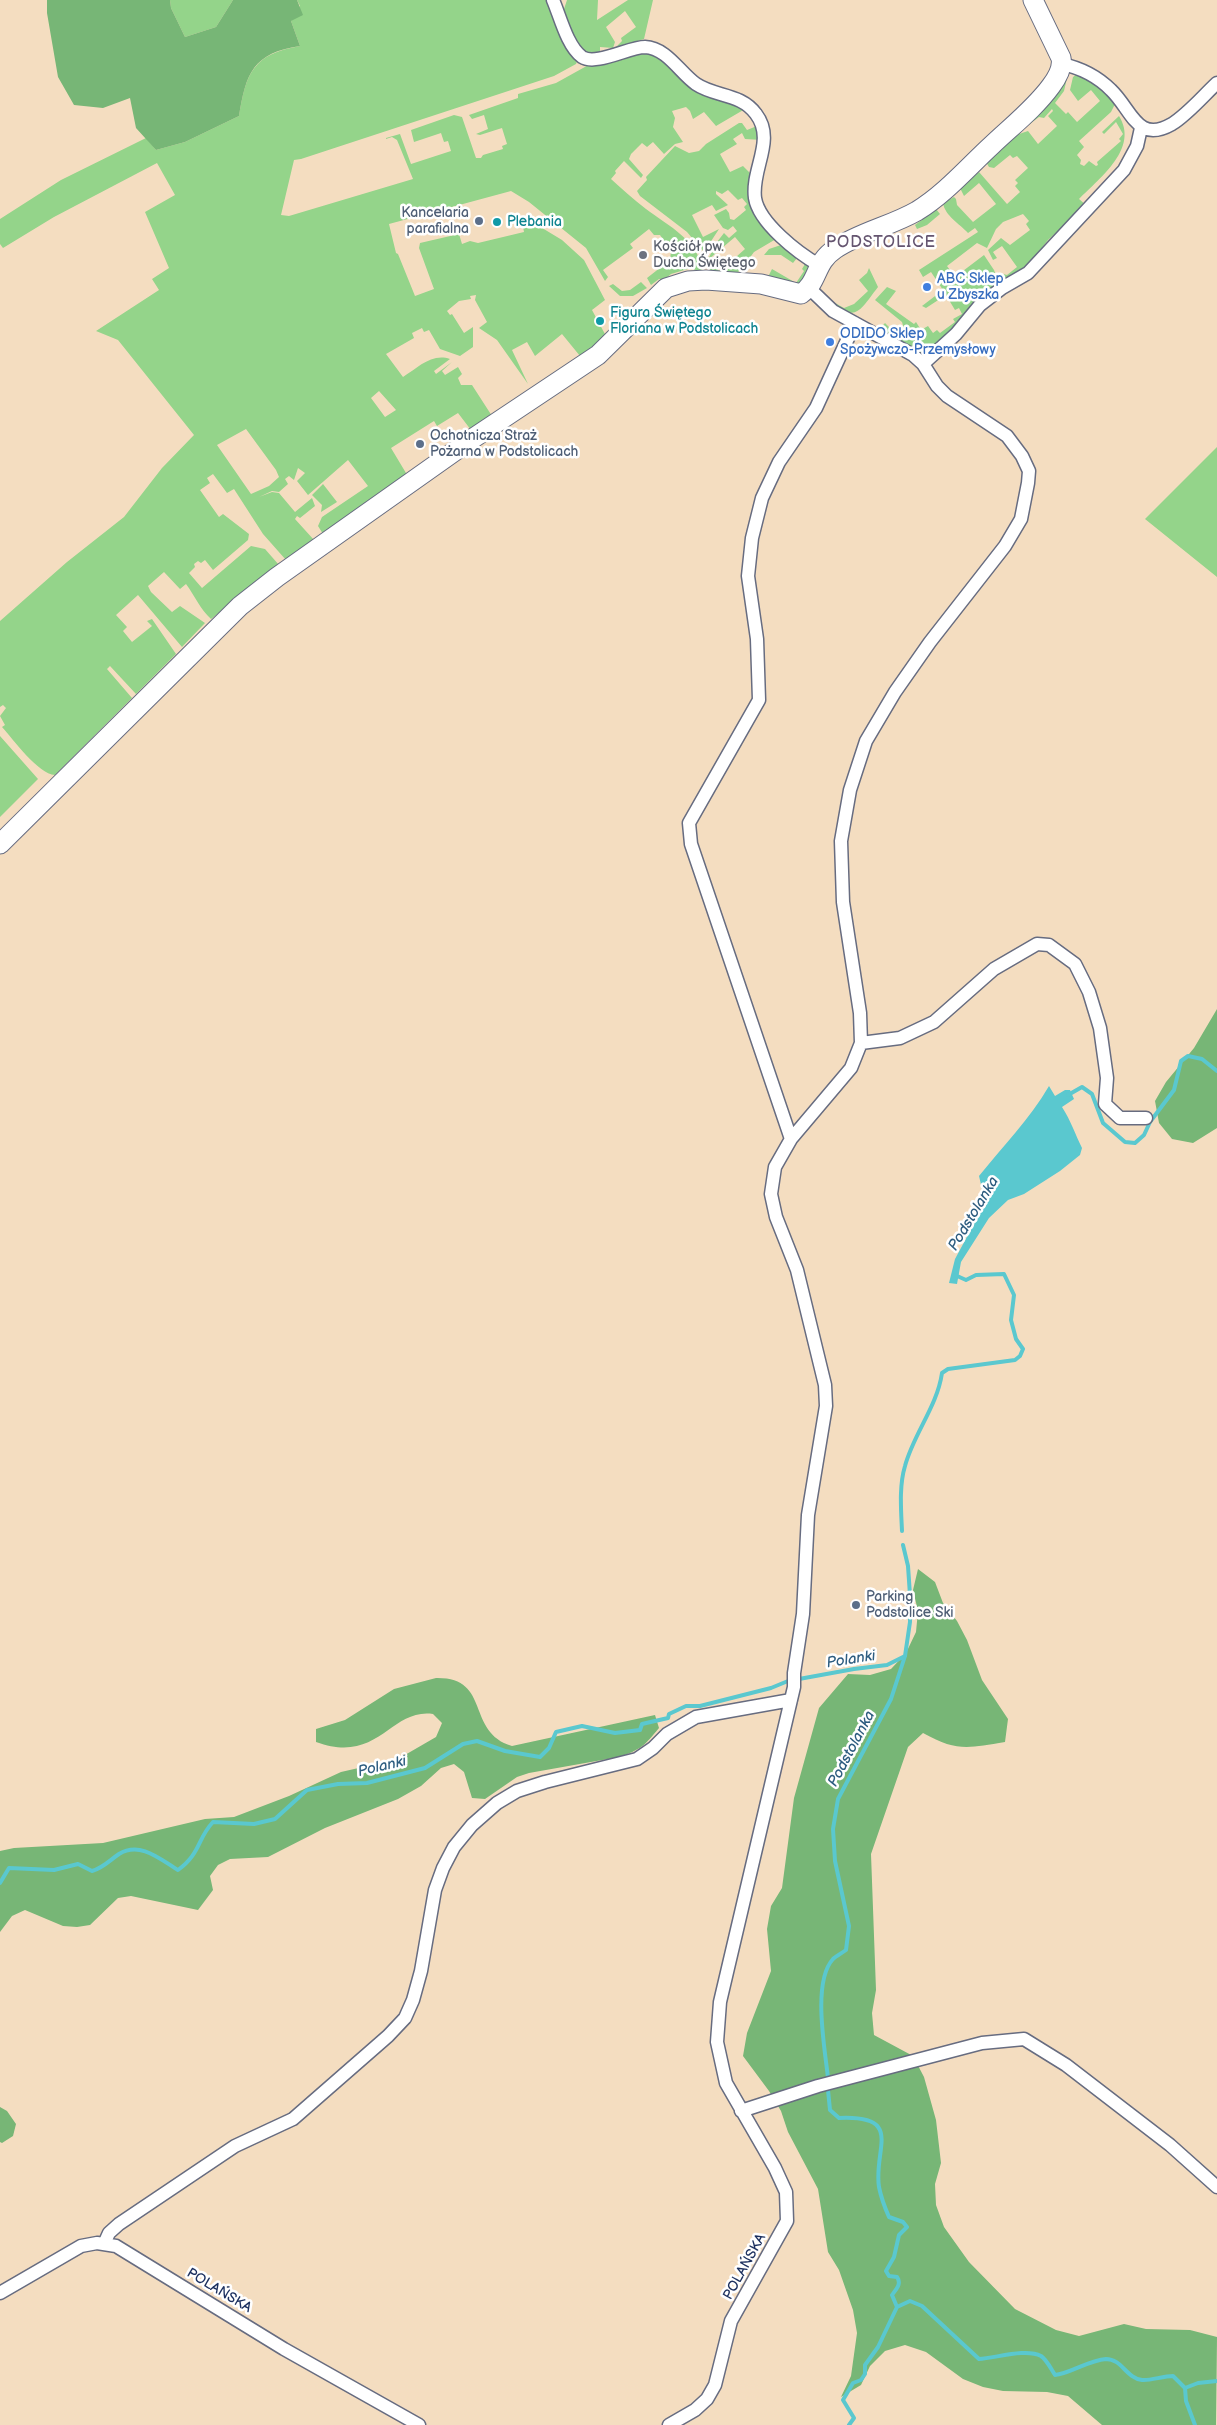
<!DOCTYPE html>
<meta charset="utf-8">
<style>
body{margin:0}
canvas{display:block;background:#f4ddc0}
</style>
<canvas width="1217" height="2425"></canvas>
<script>
const context = document.querySelector('canvas').getContext('2d');
context.lineJoin = 'round';
function fill(path, color) { context.fillStyle = color; context.fill(path, 'evenodd'); }
function strokePath(path, color, width, dash) { context.strokeStyle = color; context.lineWidth = width; context.lineCap = dash ? 'butt' : 'round'; context.setLineDash(dash || []); context.stroke(path); }
function drawText(font, color, halo, rows, align = 'center') {
  context.font = font + ' "Balsamiq Sans",sans-serif'; context.lineWidth = 5; context.setLineDash([]); context.textBaseline = 'middle'; context.strokeStyle = halo; context.fillStyle = color; for (const [text, x, y, turn = 0] of rows) {
    context.save(); context.translate(x, y); context.rotate((+turn || 0) * Math.PI / 180); context.textAlign = isNaN(turn) ? turn : align; if (halo) context.strokeText(text, 0, 0); context.fillText(text, 0, 0); context.restore();
  }
}
fill(new Path2D(`
 M 170,0 L 233,0 L 216,27 L 185,37 L 171,8 Z
 M 297,0 L 550,0 L 578,59 L 576,64 L 554,76 L 301,159 L 294,160 L 281,215 L 289,216 L 413,179 L 397,140 L 392,137 L 386,139 L 386,138 L 400,134 L 411,164 L 451,151 L 448,141 L 444,142 L 441,133 L 414,142 L 411,130 L 454,115 L 462,117 L 476,158 L 481,158 L 483,155 L 503,149 L 502,146 L 507,144 L 502,128 L 480,135 L 476,134 L 488,129 L 484,115 L 472,119 L 469,115 L 518,98 L 518,94 L 556,83 L 592,63 L 649,51 L 745,109 L 716,126 L 704,112 L 693,119 L 690,111 L 686,107 L 672,111 L 675,118 L 673,127 L 683,142 L 675,144 L 664,154 L 653,142 L 647,147 L 642,143 L 631,154 L 629,159 L 643,175 L 641,178 L 624,161 L 615,171 L 616,173 L 611,179 C 622,189 633,199 646,209 C 667,225 702,242 702,273 L 691,268 L 671,274 L 665,279 L 659,279 L 651,285 L 647,278 L 670,260 L 671,251 L 660,235 L 654,235 L 649,229 L 630,244 L 633,248 L 603,270 L 608,277 L 605,281 L 586,248 L 529,202 L 511,191 L 389,224 L 396,253 L 398,254 L 415,296 L 434,289 L 419,248 L 420,243 L 459,234 L 462,244 L 470,241 L 478,243 L 524,232 L 521,216 L 524,217 L 562,240 L 584,260 L 605,300 L 592,310 L 606,336 L 580,356 L 562,334 L 535,356 L 527,342 L 512,350 L 528,384 L 497,340 L 479,328 L 487,322 L 475,300 L 476,295 L 470,296 L 471,299 L 459,301 L 447,311 L 450,315 L 452,314 L 464,333 L 473,327 L 473,347 L 460,356 L 440,349 L 429,330 L 424,332 L 422,328 L 412,333 L 414,338 L 386,354 L 403,377 C 418,368 431,353 450,359 L 434,371 L 436,374 L 452,362 L 442,371 L 445,375 L 458,367 L 462,374 L 458,378 L 461,385 L 472,385 L 492,416 L 471,430 L 458,413 L 437,426 L 434,421 L 391,448 L 406,473 L 406,476 L 323,534 L 318,526 L 322,517 L 368,486 L 348,460 L 308,495 L 297,481 L 305,473 L 298,468 L 294,480 L 289,476 L 285,479 L 288,484 L 279,492 L 272,491 L 259,497 L 272,492 L 279,493 L 295,512 L 312,498 L 315,506 L 300,518 L 297,516 L 295,519 L 314,540 L 286,560 L 263,534 L 234,489 L 227,493 L 213,474 L 207,478 L 210,483 L 200,490 L 219,517 L 223,514 L 249,534 L 248,540 L 213,570 L 205,560 L 201,563 L 198,561 L 194,564 L 195,567 L 189,573 L 202,588 L 251,546 L 265,549 L 279,565 L 211,619 C 200,609 195,596 186,584 L 180,589 L 164,572 L 148,586 L 151,592 L 172,612 L 180,606 L 205,623 L 182,647 L 138,595 L 116,615 L 127,627 L 123,631 L 132,642 L 152,626 L 147,621 L 152,619 L 176,654 L 136,694 L 110,666 L 107,669 L 132,698 L 55,775 C 38,774 13,739 2,727 L 5,725 L 0,716 L 6,708 L 3,705 L 0,707 L 0,621 L 67,562 L 124,517 L 162,468 L 194,435 L 118,340 L 96,331 L 159,290 L 152,279 L 169,268 L 145,212 L 175,195 L 157,163 L 54,217 L 3,248 L 0,244 L 0,219 L 61,180 L 146,138 L 156,150 L 185,142 L 239,116 C 246,73 253,54 300,46 L 291,21 L 300,6 ZM 379,391 L 396,410 L 385,417 L 371,398 ZM 246,429 L 276,470 L 279,477 L 269,486 L 251,494 L 217,445 Z
 M 567,0 L 598,0 L 597,20 L 628,0 L 653,0 L 644,39 L 615,48 L 622,41 L 621,38 L 636,27 L 625,11 L 606,27 L 615,42 L 613,48 L 600,47 L 600,55 L 587,54 L 577,46 L 563,12 Z
 M 1077,74 L 1094,79 L 1115,104 L 1111,112 L 1079,141 L 1084,147 L 1077,155 L 1081,160 L 1080,164 L 1084,166 L 1089,161 L 1096,166 L 1098,165 L 1097,162 L 1121,141 L 1119,139 L 1123,134 L 1116,122 L 1104,134 L 1102,132 L 1119,116 C 1139,148 1101,177 1079,199 L 1086,205 L 1048,240 L 1027,267 L 1006,281 L 1003,274 L 1007,275 L 1017,267 L 1002,246 L 993,252 L 997,258 L 993,260 L 988,250 L 1001,238 L 1010,245 L 1030,230 L 1026,224 L 1029,221 L 1023,214 L 1003,222 L 996,229 L 987,248 L 977,243 L 947,266 L 955,277 L 984,255 L 994,270 L 999,283 L 961,324 L 928,353 L 917,352 L 878,331 L 885,323 L 896,334 L 904,329 L 902,322 L 875,300 L 887,287 L 896,291 L 886,304 L 914,324 L 916,322 L 921,330 L 928,326 L 933,333 L 937,330 L 940,333 L 955,322 L 953,319 L 962,314 L 959,308 L 955,310 L 946,295 L 926,308 L 922,306 L 943,290 L 931,272 L 923,277 L 919,270 L 978,232 L 975,228 L 968,233 C 960,224 945,216 943,203 L 954,197 L 956,199 L 957,205 L 973,222 L 996,204 L 979,183 L 964,196 L 960,188 L 979,172 L 1007,204 L 1020,192 L 1015,186 L 1018,183 L 1015,180 L 1028,168 L 1017,156 L 1013,158 L 1010,155 L 994,168 L 989,167 L 986,162 L 1013,136 L 1028,131 L 1038,144 L 1057,126 L 1048,116 L 1053,111 L 1052,109 L 1044,118 L 1039,117 L 1023,129 L 1067,78 L 1064,91 L 1055,103 L 1066,114 L 1068,112 L 1077,122 L 1100,101 L 1091,90 L 1078,101 L 1070,90 L 1073,77 Z
 M 739,123 L 742,123 L 747,130 L 757,126 L 762,140 L 745,139 L 742,133 L 733,139 L 737,144 L 720,154 L 730,172 L 743,166 L 752,175 L 752,188 L 776,239 L 754,252 L 743,267 L 736,257 L 745,249 L 735,237 L 709,259 L 719,271 L 726,265 L 729,268 L 734,263 L 740,270 L 735,275 L 711,273 L 707,261 L 717,242 L 724,233 L 729,238 L 737,231 L 733,226 L 728,230 L 723,228 L 714,215 L 726,209 L 729,213 L 730,219 L 734,220 L 746,210 L 744,207 L 747,204 L 742,198 L 738,200 L 728,190 L 722,194 L 716,191 L 716,194 L 728,205 L 716,211 L 712,205 L 692,215 L 703,237 L 719,229 L 704,252 L 687,232 L 640,196 L 637,191 L 647,180 L 646,177 L 675,146 L 689,153 L 699,151 L 706,144 Z
 M 936,209 L 940,214 L 927,225 L 917,229 L 915,225 Z
 M 781,245 L 786,246 L 812,267 L 809,274 L 796,287 L 768,277 L 772,269 L 796,283 L 804,271 L 802,269 L 805,264 L 797,258 L 793,263 L 781,255 L 764,255 L 769,249 Z
 M 869,268 L 878,287 C 858,313 856,323 828,299 L 844,308 L 854,304 L 868,291 L 859,280 L 867,273 Z
 M 641,282 L 647,288 L 633,296 L 620,296 L 609,286 L 613,284 L 622,291 L 630,290 Z
 M 1217,447 L 1217,577 L 1145,519 Z
 M 323,484 L 337,502 L 321,512 L 322,505 L 312,495 Z
 M 0,736 L 38,779 L 0,817 Z`), '#94d48a');
fill(new Path2D(`
 M 47,0 L 170,0 L 171,8 L 185,37 L 216,27 L 233,0 L 297,0 L 303,15 L 291,21 L 300,46 C 253,53 246,73 239,116 L 185,142 L 156,150 L 136,128 L 130,98 L 103,108 L 74,105 L 58,77 L 47,13 Z
 M 1217,1009 L 1217,1128 L 1193,1143 L 1172,1139 L 1159,1123 L 1155,1101 L 1166,1082 L 1194,1048 Z
 M 918,1569 L 935,1582 L 943,1603 L 957,1621 L 967,1640 L 982,1680 L 1008,1719 L 1005,1742 C 968,1748 957,1752 923,1733 L 908,1747 L 871,1854 L 876,1990 L 872,2013 L 874,2035 L 913,2056 L 924,2077 L 936,2120 L 941,2163 L 935,2184 L 936,2205 L 944,2227 L 969,2262 L 1015,2309 L 1056,2330 L 1079,2336 L 1124,2324 L 1146,2329 L 1190,2330 L 1217,2337 L 1216,2425 L 1102,2425 L 1068,2396 L 1047,2392 L 1003,2391 L 983,2387 L 963,2379 L 926,2352 L 905,2345 L 885,2351 L 870,2366 L 861,2385 L 841,2397 L 851,2376 L 857,2333 L 853,2310 L 839,2270 L 828,2252 L 818,2189 L 788,2132 L 781,2111 L 769,2091 L 743,2056 L 747,2033 L 771,1971 L 767,1929 L 771,1906 L 782,1888 L 794,1798 L 819,1708 L 848,1674 L 870,1675 L 891,1669 L 906,1653 L 916,1632 L 918,1611 L 913,1590 Z
 M 436,1678 C 492,1677 465,1732 512,1746 L 655,1715 L 659,1728 C 644,1746 642,1749 619,1757 L 529,1773 L 517,1777 L 485,1799 L 472,1798 L 464,1772 L 454,1764 L 441,1768 L 421,1786 L 398,1799 L 325,1828 L 268,1857 L 230,1859 L 218,1865 L 210,1876 L 213,1890 L 198,1910 L 131,1896 L 118,1898 L 90,1925 L 77,1927 L 63,1926 L 25,1910 L 12,1916 L 0,1932 L 0,1851 L 14,1848 L 103,1843 L 205,1819 L 234,1817 L 289,1796 L 341,1772 L 398,1759 L 436,1737 L 442,1723 L 433,1714 C 390,1708 379,1765 316,1742 L 316,1729 L 345,1720 L 394,1689 Z
 M 0,2107 L 7,2111 L 16,2124 L 13,2136 L 2,2143 L 0,2142 Z`), '#77b676');
fill(new Path2D(`
 M 1049,1086 L 1055,1096 L 1065,1090 L 1070,1090 L 1074,1099 L 1062,1107 C 1071,1121 1075,1134 1082,1148 L 1080,1155 L 1060,1171 L 1024,1194 L 1008,1200 L 989,1218 L 961,1262 L 957,1284 L 949,1283 L 955,1259 L 982,1209 L 983,1193 L 979,1176 C 1003,1146 1029,1120 1049,1086 Z`), '#5ac8cf');
strokePath(new Path2D(`
 M 1068,1095 L 1082,1087 L 1092,1094 L 1103,1123 L 1125,1142 L 1135,1143 L 1144,1135 L 1150,1122 L 1174,1090 L 1181,1061 L 1188,1056 L 1202,1059 L 1217,1071
 M 902,1531 C 901,1509 899,1486 905,1466 C 914,1433 937,1407 942,1373 L 948,1369 L 1015,1360 L 1020,1356 L 1023,1349 L 1016,1339 L 1011,1320 L 1014,1295 L 1004,1274 L 976,1275 L 966,1280 L 955,1275
 M 799,1679 L 854,1669 L 887,1665 L 905,1656
 M 0,1883 L 9,1868 L 54,1870 L 78,1864 L 92,1871 C 103,1868 110,1860 119,1854 C 140,1841 160,1859 178,1870 C 201,1853 197,1839 213,1822 L 254,1824 L 275,1819 L 307,1790 L 338,1784 L 367,1783 L 425,1768 L 463,1744 L 477,1741 L 505,1751 L 540,1757 L 549,1748 L 556,1732 L 582,1726 L 615,1733 L 640,1730 L 642,1724 L 668,1718 L 669,1714 L 686,1706 L 700,1706 L 771,1688 L 788,1681
 M 828,2078 C 825,2049 812,1982 833,1959 C 836,1956 842,1953 846,1950 L 849,1926 L 835,1861 L 833,1829 L 838,1799 L 891,1699 L 905,1656 L 910,1622 L 910,1595 L 908,1566 L 903,1545
 M 828,2090 L 830,2110 L 839,2118 C 905,2115 873,2149 879,2187 C 881,2197 885,2208 889,2217 L 903,2222 L 907,2227 L 899,2235 L 894,2257 L 886,2271 L 889,2276 L 897,2277 C 902,2284 896,2289 892,2295 L 897,2307
 M 897,2307 L 910,2301 L 922,2306 L 979,2359 C 996,2358 1026,2348 1041,2356 C 1047,2360 1051,2369 1055,2375 C 1069,2374 1089,2360 1106,2359 C 1122,2359 1126,2378 1142,2380 C 1150,2381 1163,2376 1173,2376 L 1185,2388 L 1186,2401 L 1195,2425
 M 1185,2388 L 1198,2383 L 1217,2381
 M 849,2425 L 854,2418 L 843,2400 L 853,2383 L 861,2380 L 865,2374 L 865,2365 L 878,2347 L 897,2307`), '#5ac8cf', 4);
const street = new Path2D(`
 M 553,0 C 560,16 567,46 582,57 C 596,66 629,47 645,47 C 667,48 680,73 696,84 C 715,97 741,93 756,114 C 776,140 751,169 755,198 C 759,223 798,253 819,265
 M 1062,64 C 1081,68 1097,76 1111,90 C 1132,110 1137,144 1172,124 C 1188,114 1203,96 1217,83
 M 923,364 L 956,334 L 980,305 L 1002,288 L 1028,273 L 1124,170 L 1137,146 L 1141,128
 M 861,1043 L 900,1038 L 934,1022 L 994,969 L 1037,944 L 1049,945 L 1075,964 L 1089,992 L 1100,1028 L 1107,1078 L 1105,1104 L 1120,1118 L 1146,1118
 M 791,1139 L 691,844 L 689,823 L 759,700 L 757,639 L 748,576 L 752,538 L 762,498 L 779,462 L 816,408 L 855,323
 M 741,2111 L 818,2086 L 982,2043 L 1024,2039 L 1066,2065 L 1170,2145 L 1217,2187
 M 104,2244 L 109,2233 L 119,2224 L 235,2146 L 293,2119 L 388,2036 L 405,2018 L 413,2000 L 421,1971 L 435,1890 L 443,1868 L 454,1847 L 472,1825 L 497,1803 L 517,1791 L 545,1782 L 637,1759 L 653,1748 L 667,1734 L 696,1717 L 791,1700
 M 0,2293 L 81,2246 L 97,2243 L 116,2246 L 284,2349 L 419,2425
 M 669,2425 L 695,2410 L 707,2399 L 715,2385 L 731,2321 L 787,2221 L 786,2192 L 775,2168 L 726,2083 L 717,2042 L 720,2002 L 794,1687 L 794,1673 L 803,1614 L 808,1515 L 826,1406 L 825,1385 L 797,1270 L 776,1217 L 771,1194 L 775,1167 L 791,1139 L 851,1068 L 861,1043 L 860,1013 L 843,902 L 841,841 L 850,790 L 866,741 L 895,692 L 930,642 L 1005,546 L 1021,519 L 1028,483 L 1029,471 L 1022,456 L 1007,436 L 947,396 L 937,386 L 923,364 L 913,355 L 833,311 L 809,288`);
const secondary = new Path2D(`
 M 0,844 L 240,606 L 277,577 L 472,439 L 598,355 L 666,288 L 688,281 L 706,280 L 761,284 L 801,294 C 819,282 814,263 835,249 C 860,232 891,226 917,211 C 945,194 968,167 992,145 C 1012,126 1035,108 1051,86 C 1057,78 1063,68 1061,58 L 1033,0`);
strokePath(street, '#676c80', 15);
strokePath(secondary, '#676c80', 21);
strokePath(street, '#fff', 12);
strokePath(secondary, '#fff', 19);
for (const [x, y, r, color] of [
 [479,221,5,"#5c6f8a"],
 [497,222,5,"#0f9aa8"],
 [643,255,5,"#6b7280"],
 [927,287,5,"#3f7fe0"],
 [600,321,5,"#0f9aa8"],
 [830,342,5,"#3f7fe0"],
 [420,444,5,"#5c6f8a"],
 [856,1605,5,"#5c6f8a"]
]) { const dot = new Path2D(); dot.arc(x, y, r, 0, 2 * Math.PI); context.fillStyle = color; context.fill(dot); strokePath(dot, '#fff', 2); }
drawText('14px', '#4e5e75', '#fff', [
 ["Kancelaria",469,213,"right"],
 ["parafialna",469,229,"right"],
 ["Ochotnicza Straż",430,436],
 ["Pożarna w Podstolicach",430,452],
 ["Parking",866,1597],
 ["Podstolice Ski",866,1613]
], 'left');
drawText('14px', '#0d838f', '#fff', [
 ["Plebania",507,222],
 ["Figura Świętego",610,313],
 ["Floriana w Podstolicach",610,329]
], 'left');
drawText('14px', '#5b616d', '#fff', [
 ["Kościół pw.",653,247],
 ["Ducha Świętego",653,263]
], 'left');
drawText('14px', '#366cbe', '#fff', [
 ["ABC Sklep",937,279],
 ["u Zbyszka",937,295],
 ["ODIDO Sklep",840,334],
 ["Spożywczo-Przemysłowy",840,350]
], 'left');
drawText('14px', '#1b2f5e', '#fff', [
 ["POLAŃSKA",745,2267,-61],
 ["POLAŃSKA",219,2291,31]
]);
drawText('italic 15px', '#2e5d80', '#fff', [
 ["Podstolanka",974,1214,-59],
 ["Polanki",851,1660,-9],
 ["Podstolanka",852,1749,-62],
 ["Polanki",382,1767,-13]
]);
context.letterSpacing = '1px';
drawText('16px', '#655570', '#fff', [
 ["PODSTOLICE",881,243]
]);
context.letterSpacing = '0px';
</script>
